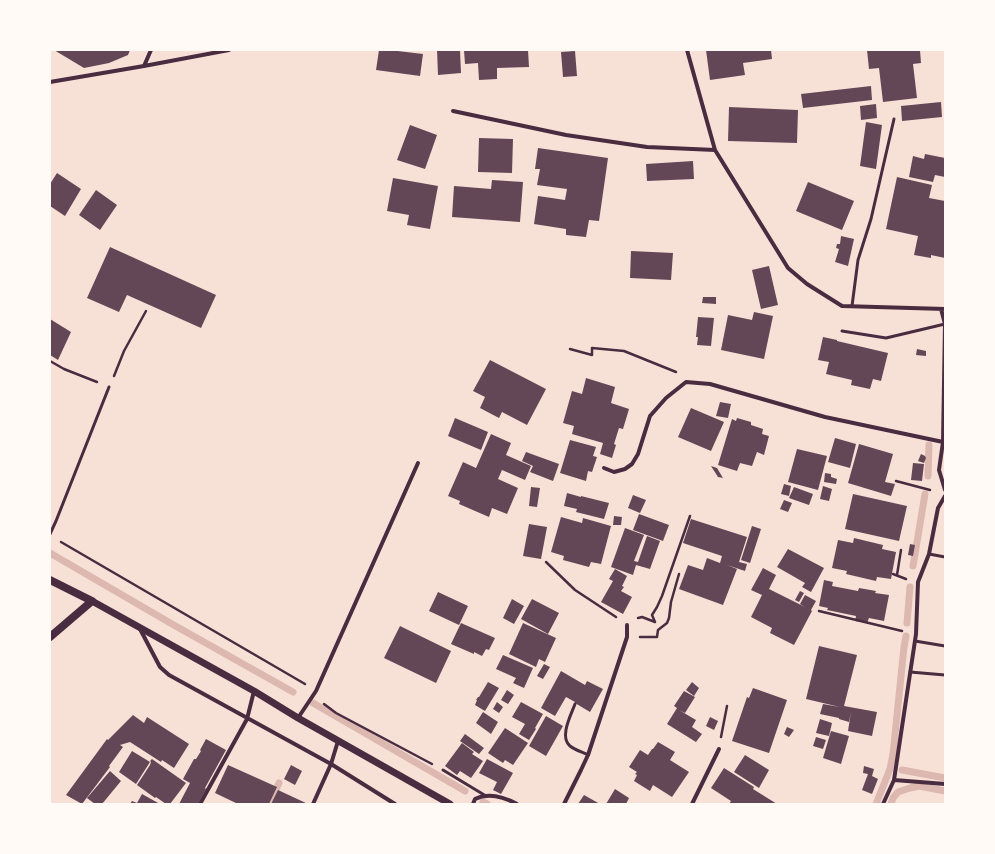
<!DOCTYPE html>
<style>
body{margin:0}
#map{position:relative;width:995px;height:854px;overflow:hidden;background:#f7e1d7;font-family:"Work Sans",sans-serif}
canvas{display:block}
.frame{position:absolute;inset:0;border:51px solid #fffaf5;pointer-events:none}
</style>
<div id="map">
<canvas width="995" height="854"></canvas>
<div class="frame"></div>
</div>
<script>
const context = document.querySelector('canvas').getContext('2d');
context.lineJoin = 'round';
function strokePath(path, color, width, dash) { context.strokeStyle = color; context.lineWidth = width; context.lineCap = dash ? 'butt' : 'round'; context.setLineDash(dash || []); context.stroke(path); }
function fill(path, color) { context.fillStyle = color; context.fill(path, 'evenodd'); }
strokePath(new Path2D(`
 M 928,476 L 929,445
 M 50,553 L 172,624 L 293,692
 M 913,566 L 925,494
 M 907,623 L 910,587
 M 313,703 L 465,791
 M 902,770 L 945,778
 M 483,802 L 487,804
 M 269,804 L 279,783
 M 876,804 L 890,769 L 893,754 L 904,647 L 906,636
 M 891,804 L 893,798 L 898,792 L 910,788 L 919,786 L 945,791`), '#dcb8b0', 7);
fill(new Path2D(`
 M 54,50 L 130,50 L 128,55 L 109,63 L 84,68 Z
 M 379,50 L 389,50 L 423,54 L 420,76 L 376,70 Z
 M 437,50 L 460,50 L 461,73 L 438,75 Z
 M 464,50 L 528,50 L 529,67 L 497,68 L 497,79 L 479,80 L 478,63 L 465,64 Z
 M 706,50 L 771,50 L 772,59 L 743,63 L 745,75 L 710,80 Z
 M 867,50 L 920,50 L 921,63 L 913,64 L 917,98 L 883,102 L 879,68 L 869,69 Z
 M 575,51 L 577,76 L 563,77 L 561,52 Z
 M 871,86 L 872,100 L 803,108 L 801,94 Z
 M 941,102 L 942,117 L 902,121 L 901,106 Z
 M 876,104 L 877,118 L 861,120 L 860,106 Z
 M 729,107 L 798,110 L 797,143 L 728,141 Z
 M 866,122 L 882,125 L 876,169 L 860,166 Z
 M 410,125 L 437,135 L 425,169 L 397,160 Z
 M 479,138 L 513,139 L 512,173 L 478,172 Z
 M 538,148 L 608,158 L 599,221 L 589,220 L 586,237 L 566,235 L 566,229 L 534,224 L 538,196 L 565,200 L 567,189 L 537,185 L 540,169 L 535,169 Z
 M 925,154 L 945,158 L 945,177 L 935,175 L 933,182 L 909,177 L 913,156 L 924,159 Z
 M 693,161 L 694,179 L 647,181 L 646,164 Z
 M 57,173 L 81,189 L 65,216 L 50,206 L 50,184 Z
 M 897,177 L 932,185 L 929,198 L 945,201 L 945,258 L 931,255 L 931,258 L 914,255 L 918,236 L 886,229 Z
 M 393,178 L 438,186 L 430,229 L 407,225 L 409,215 L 387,211 Z
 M 492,180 L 523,182 L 520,222 L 452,217 L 454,186 L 491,189 Z
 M 808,182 L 854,201 L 842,230 L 796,211 Z
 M 96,190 L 117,205 L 100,230 L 79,215 Z
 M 841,236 L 854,239 L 848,266 L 835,262 L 839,249 L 836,248 L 837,244 L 840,244 Z
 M 110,247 L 216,295 L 201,328 L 127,295 L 119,312 L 87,298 Z
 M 631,251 L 673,253 L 671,280 L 630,278 Z
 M 769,266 L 778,305 L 761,309 L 752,270 Z
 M 703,297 L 716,297 L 716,304 L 702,303 Z
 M 754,312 L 773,316 L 764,359 L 721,350 L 728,315 L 752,320 Z
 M 698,317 L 714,318 L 711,346 L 697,345 L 698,337 L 696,337 Z
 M 50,319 L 71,332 L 58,360 L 50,355 Z
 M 823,337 L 837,340 L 837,341 L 888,353 L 881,381 L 873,379 L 870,389 L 851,385 L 852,380 L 826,374 L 829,362 L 818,360 Z
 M 917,349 L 926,351 L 926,356 L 916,355 Z
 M 490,360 L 546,389 L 527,425 L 502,412 L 499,418 L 480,408 L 485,397 L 473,391 Z
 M 586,378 L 615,387 L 611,403 L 629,409 L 623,429 L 619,428 L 614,444 L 616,445 L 612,458 L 600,454 L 603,443 L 572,434 L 574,426 L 563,423 L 572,391 L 582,394 Z
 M 720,402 L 731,404 L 728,418 L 716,416 Z
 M 691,408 L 724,422 L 711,451 L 678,437 Z
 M 455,418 L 488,432 L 481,450 L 448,436 Z
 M 737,418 L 751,422 L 751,425 L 763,429 L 762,434 L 769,436 L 764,455 L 757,452 L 752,466 L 740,463 L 737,471 L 718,465 L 732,419 L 736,421 Z
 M 491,434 L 511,443 L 506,455 L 531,466 L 525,480 L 502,470 L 498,479 L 518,488 L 507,514 L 492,508 L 489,517 L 459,504 L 460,501 L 448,496 L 463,462 L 476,468 Z
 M 835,438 L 856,444 L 850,468 L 828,462 Z
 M 570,440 L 596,447 L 593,456 L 597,457 L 592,472 L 588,471 L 586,481 L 560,473 Z
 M 859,444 L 893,454 L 885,482 L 895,484 L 891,496 L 848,483 Z
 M 797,449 L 827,456 L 818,490 L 788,482 Z
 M 526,452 L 559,464 L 553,481 L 530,472 L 533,466 L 522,461 Z
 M 921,454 L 925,456 L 926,458 L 924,463 L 918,461 Z
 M 913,463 L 924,464 L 922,481 L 911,480 Z
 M 711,466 L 717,468 L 723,478 L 718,477 Z
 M 825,473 L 831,474 L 831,477 L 837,479 L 836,484 L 824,482 Z
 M 784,484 L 791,486 L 789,496 L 781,494 Z
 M 823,486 L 832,489 L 829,501 L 820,499 Z
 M 531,487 L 540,488 L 537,507 L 529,506 Z
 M 794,487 L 813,494 L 809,505 L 789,498 Z
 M 567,493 L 581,497 L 581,496 L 609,503 L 604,519 L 576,512 L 577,509 L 564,506 Z
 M 853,494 L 907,506 L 899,541 L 845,529 Z
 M 633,495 L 646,500 L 640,513 L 628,508 Z
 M 784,500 L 792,503 L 788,512 L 780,509 Z
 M 639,514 L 669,525 L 663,541 L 633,530 Z
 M 614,516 L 622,517 L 621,525 L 613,525 Z
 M 561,517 L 582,523 L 583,518 L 611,526 L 601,564 L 591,562 L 589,567 L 563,560 L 564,556 L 551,552 Z
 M 691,519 L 747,537 L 739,562 L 747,564 L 745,571 L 727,565 L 737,569 L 723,605 L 679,589 L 688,565 L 703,570 L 707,558 L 720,563 L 722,556 L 683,543 Z
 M 529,524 L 547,527 L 541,559 L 523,556 Z
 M 752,526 L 761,529 L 750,563 L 741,560 Z
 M 625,528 L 644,535 L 634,561 L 638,562 L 647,536 L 660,541 L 650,569 L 636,565 L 633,575 L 611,567 Z
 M 854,538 L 883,545 L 882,549 L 896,552 L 891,579 L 877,577 L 876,581 L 846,574 L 847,571 L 832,568 L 838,540 L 853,543 Z
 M 910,544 L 915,545 L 913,556 L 908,555 Z
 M 788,549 L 824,568 L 811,592 L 802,587 L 805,583 L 777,567 Z
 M 763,568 L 776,575 L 769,589 L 805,607 L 800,604 L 805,595 L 816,601 L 811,610 L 812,611 L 794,645 L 770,633 L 772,628 L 751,617 L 762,595 L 751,590 Z
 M 615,569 L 627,576 L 622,586 L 624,587 L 621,591 L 632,597 L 623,614 L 601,602 L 613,581 L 609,579 Z
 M 824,580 L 833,582 L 832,586 L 858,591 L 859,588 L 876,591 L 875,593 L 889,595 L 884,621 L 869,618 L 867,623 L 855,621 L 856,616 L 827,610 L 828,608 L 819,606 Z
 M 800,591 L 804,593 L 799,602 L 795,600 Z
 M 438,592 L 468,606 L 459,625 L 429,611 Z
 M 512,599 L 524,606 L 514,624 L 503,618 Z
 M 532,599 L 559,613 L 548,634 L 521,619 Z
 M 461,623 L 495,638 L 489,650 L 486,649 L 482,656 L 474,652 L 474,654 L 451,644 Z
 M 523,623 L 556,638 L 545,662 L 539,659 L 536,667 L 509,654 Z
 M 400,626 L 451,651 L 436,683 L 384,658 Z
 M 819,646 L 857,655 L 844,706 L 877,712 L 872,736 L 848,731 L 851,712 L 849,722 L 839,719 L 839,718 L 820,714 L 823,704 L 840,707 L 806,699 Z
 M 503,655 L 533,668 L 524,688 L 513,683 L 516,678 L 496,669 Z
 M 544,664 L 550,667 L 543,679 L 537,676 Z
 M 561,671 L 585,685 L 587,681 L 603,689 L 590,712 L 575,703 L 575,702 L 566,697 L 555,716 L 541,708 Z
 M 488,682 L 499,688 L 485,711 L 475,705 L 477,700 L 476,700 L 478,697 L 479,697 Z
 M 692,682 L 699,688 L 694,696 L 686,690 Z
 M 753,688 L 787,700 L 769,753 L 732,741 L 747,697 L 749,698 Z
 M 507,690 L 514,695 L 508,704 L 501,700 Z
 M 684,691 L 695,697 L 685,713 L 679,710 L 696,720 L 692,727 L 702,734 L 696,742 L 667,724 L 677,708 L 674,706 Z
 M 497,702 L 503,707 L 499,713 L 493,709 Z
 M 521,702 L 543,714 L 535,728 L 536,729 L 529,740 L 519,734 L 525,724 L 512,717 Z
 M 483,712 L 498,722 L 491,734 L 476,723 Z
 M 133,715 L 144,723 L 147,717 L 189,744 L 174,768 L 162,760 L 161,762 L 130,742 L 120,745 L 123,747 L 109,766 L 110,767 L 82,804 L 66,795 L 107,739 L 108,740 Z
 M 546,716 L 563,726 L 546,756 L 529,746 Z
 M 710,717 L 718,721 L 714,730 L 706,726 Z
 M 820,719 L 832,723 L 829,736 L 816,733 Z
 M 787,727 L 794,730 L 789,737 L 784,734 Z
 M 505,728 L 528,743 L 513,765 L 505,760 L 503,763 L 488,753 Z
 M 831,731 L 849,736 L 841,764 L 823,758 Z
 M 465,734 L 484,748 L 479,754 L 460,741 Z
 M 816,737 L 826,740 L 823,749 L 813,746 Z
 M 206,739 L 226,750 L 205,788 L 206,789 L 198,804 L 179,804 L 190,783 L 183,779 L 194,759 L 196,759 L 201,751 L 200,750 Z
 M 658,742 L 675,752 L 670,760 L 689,772 L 672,797 L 653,785 L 650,791 L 634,781 L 637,775 L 635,774 L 637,772 L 629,767 L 640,750 L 648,755 L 652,749 L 653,749 Z
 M 462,743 L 474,752 L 472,754 L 483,761 L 471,778 L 460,771 L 457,775 L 445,766 Z
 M 132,751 L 150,762 L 136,784 L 119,772 Z
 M 745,755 L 769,770 L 759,788 L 734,772 Z
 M 152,759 L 186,783 L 170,804 L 166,804 L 156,797 L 155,798 L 137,785 L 150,765 L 151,762 L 150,761 Z
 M 487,759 L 513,773 L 501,794 L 493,790 L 497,782 L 479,773 Z
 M 228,765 L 277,787 L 269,804 L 238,804 L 215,793 Z
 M 291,765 L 302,771 L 295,785 L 284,779 Z
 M 864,766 L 874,769 L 872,776 L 878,779 L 872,794 L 862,790 L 868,774 L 863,773 Z
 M 724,768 L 754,787 L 753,789 L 777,804 L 729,804 L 731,801 L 711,788 Z
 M 110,771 L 121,781 L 102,804 L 95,804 L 87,798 Z
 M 615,789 L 629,798 L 626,804 L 606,804 Z
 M 278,790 L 308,804 L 271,804 Z
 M 142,794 L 160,804 L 130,804 L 132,801 L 137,803 Z
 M 584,795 L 600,804 L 578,804 Z`), '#644757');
strokePath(new Path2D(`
 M 570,349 L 592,355 L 592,348 L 624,351 L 676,372
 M 50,361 L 64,369 L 97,382
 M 114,376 L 124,351 L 146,311
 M 896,481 L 930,490
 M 61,542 L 305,684
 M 546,562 L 575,590 L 616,617
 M 893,574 L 906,579
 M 897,575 L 901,550
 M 819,611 L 902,631
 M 638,618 L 642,617 L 655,622 L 652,615 L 657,607 L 662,596 L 690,516
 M 640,637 L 657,637 L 658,630 L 667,623 L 669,618 L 671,602 L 679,574
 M 324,704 L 336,713 L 432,764
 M 721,737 L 727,706`), '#4a2c40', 2.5);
strokePath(new Path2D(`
 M 852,306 L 858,260 L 871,219 L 894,119
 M 842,331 L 886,338 L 945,324
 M 50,534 L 56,521 L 109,387
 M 929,554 L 945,557
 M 915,641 L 945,646
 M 910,672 L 945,675
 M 575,704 C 571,715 559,737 570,746 C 575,750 582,752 588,755
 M 443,770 L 486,796`), '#4a2c40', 3);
strokePath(new Path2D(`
 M 687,50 L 715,150
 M 144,66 L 151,50
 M 50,82 L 144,66 L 229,50
 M 453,111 L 566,135 L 647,147 L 715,150 L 788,268 L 807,284 L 842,306 L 945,309
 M 941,309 L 945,324 L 943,442 L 939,470 L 945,490
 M 604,468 L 614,472 L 625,469 L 632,464 L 638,454 L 650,416 L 666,398 L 686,382 L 710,384 L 825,417 L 943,442
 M 140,629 L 160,667 L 169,675 L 331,764 L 395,804
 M 298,718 L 316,691 L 418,463
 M 894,780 L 945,784
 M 200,804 L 247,719 L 254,691
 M 313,804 L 331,764 L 338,741
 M 473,804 L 475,799 C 489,792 504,797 517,804
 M 564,804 L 581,770 L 588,755 L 627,637 L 627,625
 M 692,804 L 719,749
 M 883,804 L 894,780 L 916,634 L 918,582 L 929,554 L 938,508 L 945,496`), '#4a2c40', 4);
strokePath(new Path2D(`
 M 92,601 L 254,691 L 298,718 L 450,804`), '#4a2c40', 7);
strokePath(new Path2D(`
 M 50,580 L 92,601 L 50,637`), '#4a2c40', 8);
</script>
